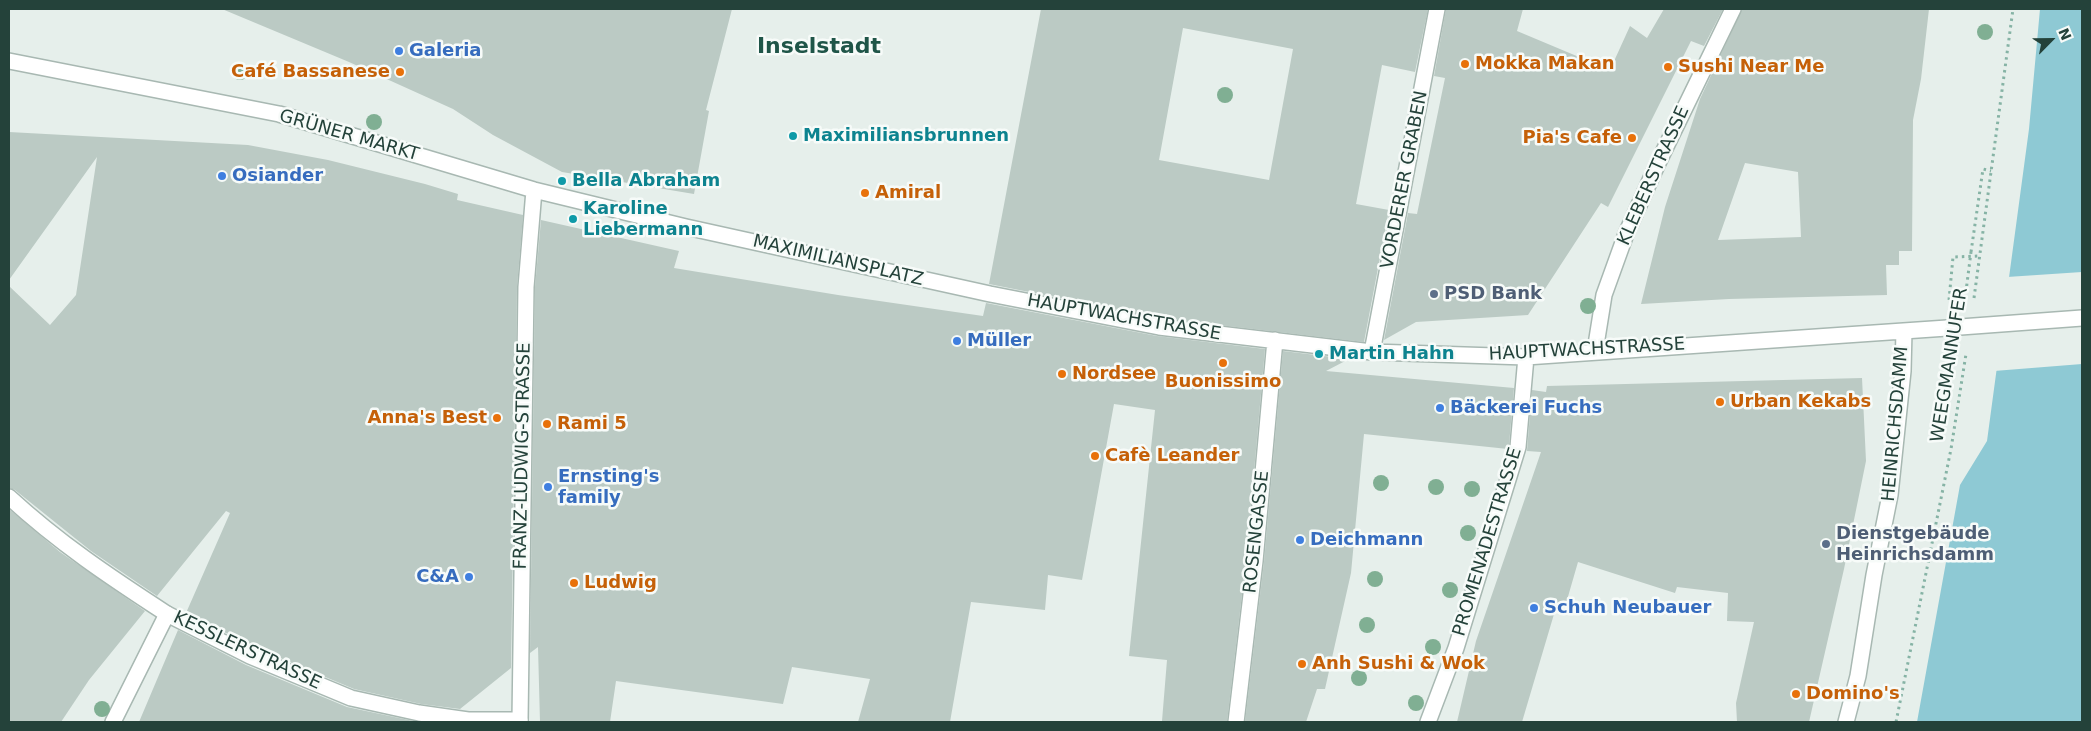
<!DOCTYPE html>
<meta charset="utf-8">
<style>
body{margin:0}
#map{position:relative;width:2091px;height:731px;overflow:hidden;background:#e6efeb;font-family:"DejaVu Sans",sans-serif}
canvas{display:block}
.frame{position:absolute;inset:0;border:10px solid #24423a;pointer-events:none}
.north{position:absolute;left:2026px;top:15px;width:50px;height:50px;-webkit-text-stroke:4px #f7fbf9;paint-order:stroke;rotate:67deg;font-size:14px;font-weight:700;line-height:20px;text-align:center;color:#24423a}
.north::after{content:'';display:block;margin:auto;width:18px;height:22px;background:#24423a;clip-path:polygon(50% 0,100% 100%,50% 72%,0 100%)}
</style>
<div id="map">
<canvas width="2091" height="731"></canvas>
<div class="frame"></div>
<div class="north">N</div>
</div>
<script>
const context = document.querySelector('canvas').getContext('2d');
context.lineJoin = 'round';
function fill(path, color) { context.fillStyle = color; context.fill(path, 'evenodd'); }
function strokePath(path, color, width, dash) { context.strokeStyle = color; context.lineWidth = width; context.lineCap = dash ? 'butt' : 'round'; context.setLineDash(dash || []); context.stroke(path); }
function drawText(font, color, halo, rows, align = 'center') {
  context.font = font + ' "DejaVu Sans",sans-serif'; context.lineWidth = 5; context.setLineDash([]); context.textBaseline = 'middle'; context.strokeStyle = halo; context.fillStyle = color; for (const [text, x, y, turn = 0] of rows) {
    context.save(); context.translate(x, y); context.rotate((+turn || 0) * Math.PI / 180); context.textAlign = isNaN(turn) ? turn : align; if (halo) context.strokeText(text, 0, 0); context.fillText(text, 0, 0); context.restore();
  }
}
fill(new Path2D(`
 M 2040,9 L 2082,9 L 2082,722 L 1917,722 L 1960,485 L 1987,441 L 2029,129 Z`), '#8ec9d4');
fill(new Path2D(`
 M 2082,272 L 2082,364 L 1994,371 L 2007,277 Z`), '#e6efeb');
fill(new Path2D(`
 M 222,9 L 732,9 L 706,110 L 709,111 L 694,194 L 562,172 L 493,135 L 453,109 L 349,62 Z
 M 1041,9 L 1428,9 L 1415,72 L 1382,65 L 1356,204 L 1389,210 L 1364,342 L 1160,318 L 989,284 ZM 1183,28 L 1293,49 L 1269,180 L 1159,160 Z
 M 1446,9 L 1523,9 L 1517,31 L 1610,70 L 1630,26 L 1647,38 L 1664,9 L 1723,9 L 1704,46 L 1691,41 L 1608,207 L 1601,203 L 1528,315 L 1416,322 L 1384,340 L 1408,213 L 1417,214 L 1445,78 L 1434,76 Z
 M 1742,9 L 1929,9 L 1921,79 L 1913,120 L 1912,251 L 1899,251 L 1899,265 L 1886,265 L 1887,295 L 1729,299 L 1641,304 L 1665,207 L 1700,99 ZM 1745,163 L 1798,172 L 1801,237 L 1718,240 Z
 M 9,132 L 248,145 L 328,160 L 425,184 L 458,194 L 457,200 L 523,215 L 517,287 L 511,668 L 460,709 L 421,704 L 354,689 L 254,647 L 186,613 L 230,513 L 226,511 L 157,596 L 91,551 L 15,490 L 9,488 L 9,286 L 50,325 L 76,295 L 97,157 L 9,280 Z
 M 541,220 L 679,251 L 674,268 L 838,295 L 983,316 L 986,303 L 1157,336 L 1265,349 L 1246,560 L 1227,722 L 1162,721 L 1167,660 L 1129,656 L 1155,410 L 1114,404 L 1082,580 L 1048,575 L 1045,610 L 971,602 L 950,722 L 858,722 L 870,679 L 792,667 L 783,704 L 616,681 L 610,722 L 540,722 L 538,647 L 530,653 L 535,287 Z
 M 1283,351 L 1349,359 L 1326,371 L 1514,388 L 1509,445 L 1508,449 L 1364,434 L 1351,573 L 1325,689 L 1317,689 L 1306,722 L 1245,722 L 1264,562 Z
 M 1862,378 L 1866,461 L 1844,569 L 1809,722 L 1737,722 L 1736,703 L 1754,622 L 1727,621 L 1728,593 L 1677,587 L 1675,593 L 1578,562 L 1565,607 L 1557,604 L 1522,722 L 1457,722 L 1476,641 L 1541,452 L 1527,451 L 1532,390 L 1546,392 L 1547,386 Z
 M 9,509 L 60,552 L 145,611 L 89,680 L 61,722 L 9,722 Z
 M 178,630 L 246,665 L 347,707 L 418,722 L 139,722 Z`), '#bbcac4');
const pedestrian = new Path2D(`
 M 9,61 L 279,114 L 534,190 L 686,227 L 990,294 L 1159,327 L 1372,352
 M 1595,351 L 1604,295 L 1626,234 L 1657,165 L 1733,9
 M 9,497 C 59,543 110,577 167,614
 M 520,720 L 526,287 L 534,190
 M 1236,722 L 1255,561 L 1275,340`);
const minor = new Path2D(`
 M 1437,9 L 1372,352 L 1526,357 L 1947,328
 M 113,722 L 167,614 L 250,656 L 351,698 L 419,713 L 468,720 L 520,720 L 520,722
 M 1428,722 L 1456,648 L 1518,447 L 1526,357
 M 1846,722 L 1858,676 L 1874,575 L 1890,495 L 1903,371 L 1904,331`);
strokePath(pedestrian, '#a8b8b2', 18);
strokePath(minor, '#a8b8b2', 18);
strokePath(new Path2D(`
 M 1971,252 L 1983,169 L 1991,171
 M 1974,298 L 2013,9
 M 1949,300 L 1953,257 L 1979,256
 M 1896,722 L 1951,449 L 1966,354`), '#86b3a5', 3, [2.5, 4]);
strokePath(pedestrian, '#fff', 15);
strokePath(minor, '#fff', 15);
const minorBridge = new Path2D(`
 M 1947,328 L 2082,318`);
strokePath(minorBridge, '#a8b8b2', 18, []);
strokePath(new Path2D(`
 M 1965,299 L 1971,252`), '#86b3a5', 3, [2.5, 4]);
strokePath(minorBridge, '#fff', 15);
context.fillStyle = '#80af93';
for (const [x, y] of [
 [1985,32],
 [240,72],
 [1225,95],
 [374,122],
 [1588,306],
 [1381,483],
 [1436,487],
 [1472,489],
 [1468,533],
 [1375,579],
 [1450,590],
 [1367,625],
 [1433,647],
 [1359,678],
 [1416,703],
 [102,709]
]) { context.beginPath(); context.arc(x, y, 8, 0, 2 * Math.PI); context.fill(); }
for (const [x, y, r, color] of [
 [399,51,5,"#3f7fe0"],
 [1465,64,5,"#e8710a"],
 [1668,67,5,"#e8710a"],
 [400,72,5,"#e8710a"],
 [793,136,5,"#0f9aa8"],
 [1632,138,5,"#e8710a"],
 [222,176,5,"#3f7fe0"],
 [562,181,5,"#0f9aa8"],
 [865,193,5,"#e8710a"],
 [573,219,5,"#0f9aa8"],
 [1434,294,5,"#5c6f8a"],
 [957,341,5,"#3f7fe0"],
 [1319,354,5,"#0f9aa8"],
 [1223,363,5,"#e8710a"],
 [1062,374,5,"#e8710a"],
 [1720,402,5,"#e8710a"],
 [1440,408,5,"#3f7fe0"],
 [497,418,5,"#e8710a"],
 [547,424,5,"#e8710a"],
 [1095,456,5,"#e8710a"],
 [548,487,5,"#3f7fe0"],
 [1300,540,5,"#3f7fe0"],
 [1826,544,5,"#5c6f8a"],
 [469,577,5,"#3f7fe0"],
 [574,583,5,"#e8710a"],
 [1534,608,5,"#3f7fe0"],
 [1302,664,5,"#e8710a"],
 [1796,694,5,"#e8710a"]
]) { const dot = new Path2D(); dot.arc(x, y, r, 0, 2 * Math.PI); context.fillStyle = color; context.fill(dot); strokePath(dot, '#f7fbf9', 2); }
drawText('bold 18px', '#366cbe', '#f7fbf9', [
 ["Galeria",409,51],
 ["Osiander",232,176],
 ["Müller",967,341],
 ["Bäckerei Fuchs",1450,408],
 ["Ernsting's",558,477],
 ["family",558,498],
 ["Deichmann",1310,540],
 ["C&A",459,577,"right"],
 ["Schuh Neubauer",1544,608]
], 'left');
drawText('bold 18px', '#c56008', '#f7fbf9', [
 ["Mokka Makan",1475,64],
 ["Sushi Near Me",1678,67],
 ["Café Bassanese",390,72,"right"],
 ["Pia's Cafe",1622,138,"right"],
 ["Amiral",875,193],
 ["Nordsee",1072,374],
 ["Buonissimo",1223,382,"center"],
 ["Urban Kekabs",1730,402],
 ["Anna's Best",487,418,"right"],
 ["Rami 5",557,424],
 ["Cafè Leander",1105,456],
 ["Ludwig",584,583],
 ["Anh Sushi & Wok",1312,664],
 ["Domino's",1806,694]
], 'left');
drawText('18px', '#24423a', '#f7fbf9', [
 ["GRÜNER MARKT",349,136,16],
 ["KLEBERSTRASSE",1654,176,-66],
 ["VORDERER GRABEN",1405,180,-79],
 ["MAXIMILIANSPLATZ",838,261,13],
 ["HAUPTWACHSTRASSE",1124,318,10],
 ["HAUPTWACHSTRASSE",1587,350,-3],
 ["WEEGMANNUFER",1950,365,-81],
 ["HEINRICHSDAMM",1896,424,-85],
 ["FRANZ-LUDWIG-STRASSE",523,456,-89],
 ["ROSENGASSE",1257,532,-84],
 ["PROMENADESTRASSE",1488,542,-73],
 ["KESSLERSTRASSE",247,651,25]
]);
drawText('bold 18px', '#0d838f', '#f7fbf9', [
 ["Maximiliansbrunnen",803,136],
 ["Bella Abraham",572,181],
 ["Karoline",583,209],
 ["Liebermann",583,230],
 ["Martin Hahn",1329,354]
], 'left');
drawText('bold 18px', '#4e5e75', '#f7fbf9', [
 ["PSD Bank",1444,294],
 ["Dienstgebäude",1836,534],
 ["Heinrichsdamm",1836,555]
], 'left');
drawText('bold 22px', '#1f5548', '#f7fbf9', [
 ["Inselstadt",819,47]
]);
</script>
